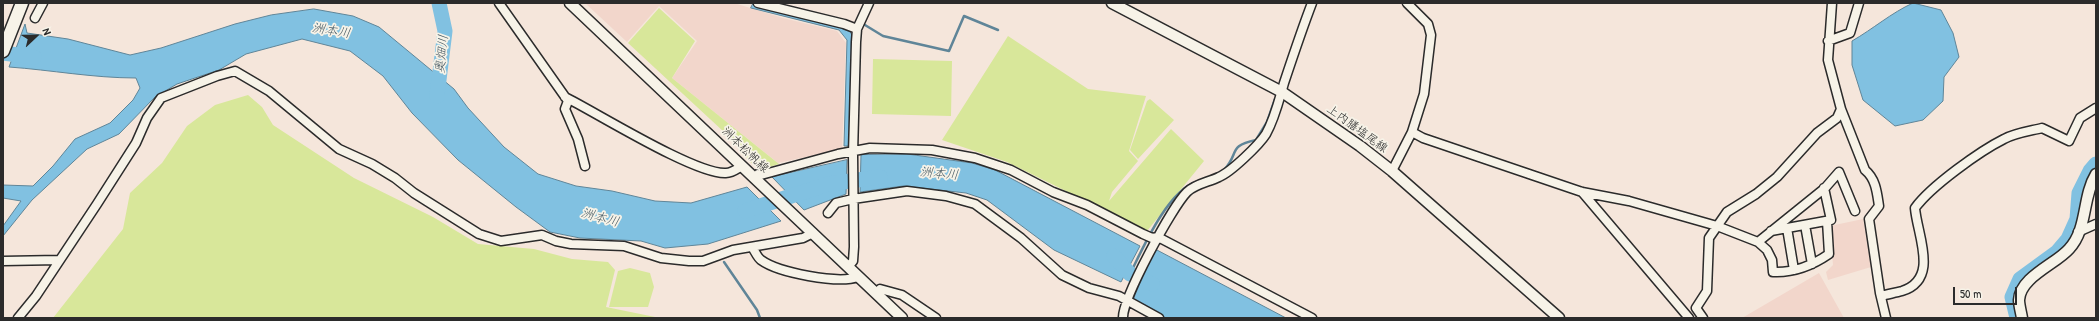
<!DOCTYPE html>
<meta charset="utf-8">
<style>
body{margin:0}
#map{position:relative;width:2099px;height:321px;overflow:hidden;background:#f5e6db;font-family:"Patrick Hand",sans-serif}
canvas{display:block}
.frame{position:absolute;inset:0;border:4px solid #2b2b2b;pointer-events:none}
.north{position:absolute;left:16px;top:16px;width:40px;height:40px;-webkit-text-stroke:3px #f7f3e8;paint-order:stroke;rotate:68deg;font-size:11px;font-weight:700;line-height:16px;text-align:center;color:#2b2b2b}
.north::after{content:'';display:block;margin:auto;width:14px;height:18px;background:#2b2b2b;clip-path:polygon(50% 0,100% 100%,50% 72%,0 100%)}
.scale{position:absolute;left:1953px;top:287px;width:64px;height:18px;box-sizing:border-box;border:2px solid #2b2b2b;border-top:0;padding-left:5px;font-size:12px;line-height:14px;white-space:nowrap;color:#2b2b2b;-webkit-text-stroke:3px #f7f3e8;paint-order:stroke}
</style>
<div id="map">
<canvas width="2099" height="321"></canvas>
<div class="frame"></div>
<div class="north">N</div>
<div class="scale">50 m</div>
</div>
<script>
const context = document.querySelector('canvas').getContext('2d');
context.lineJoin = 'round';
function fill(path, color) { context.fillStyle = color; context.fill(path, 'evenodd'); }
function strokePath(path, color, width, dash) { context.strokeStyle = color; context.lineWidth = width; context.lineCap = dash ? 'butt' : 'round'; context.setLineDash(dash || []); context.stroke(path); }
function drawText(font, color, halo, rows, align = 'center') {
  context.font = font + ' "Patrick Hand","Klee One",sans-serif'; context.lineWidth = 3.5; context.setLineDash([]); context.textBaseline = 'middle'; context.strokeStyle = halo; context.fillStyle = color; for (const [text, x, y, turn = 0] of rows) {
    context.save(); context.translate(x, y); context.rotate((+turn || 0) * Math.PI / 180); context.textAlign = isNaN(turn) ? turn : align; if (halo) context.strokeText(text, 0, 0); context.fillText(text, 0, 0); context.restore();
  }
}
fill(new Path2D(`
 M 585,3 L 734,3 L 783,18 L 837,31 L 846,43 L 842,149 L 778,163 L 672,78 L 697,41 L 659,6 L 627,42 Z
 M 1863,219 L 1871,267 L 1828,280 L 1826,272 L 1833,265 L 1830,226 Z
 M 1819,273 L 1844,318 L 1742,318 Z`), '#f2d6cb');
fill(new Path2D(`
 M 659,8 L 695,41 L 672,78 L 779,164 L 759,170 L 740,152 L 738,145 L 628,43 Z
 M 1008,36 L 1088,89 L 1146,96 L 1129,151 L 1138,161 L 1112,192 L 1109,201 L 1171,129 L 1204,161 L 1147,231 L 1007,162 L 942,140 Z
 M 873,59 L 952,61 L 951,116 L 872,114 Z
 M 248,95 L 262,107 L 273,125 L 354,178 L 433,217 L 478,244 L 534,249 L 572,259 L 608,262 L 615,270 L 606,307 L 660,318 L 53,318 L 123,229 L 130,193 L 162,163 L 187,126 L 215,105 Z
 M 1150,99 L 1174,120 L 1138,159 L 1130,150 L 1147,101 Z
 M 630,268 L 650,273 L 654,287 L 648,307 L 609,307 L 618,271 Z`), '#d8e79a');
const water = new Path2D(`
 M 1913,3 L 1941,10 L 1953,33 L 1959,57 L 1944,77 L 1943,101 L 1923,120 L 1895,126 L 1863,100 L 1852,65 L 1852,41 C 1873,29 1891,13 1913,3 Z
 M 753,4 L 843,25 L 850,31 L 853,38 L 850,146 L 844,146 L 847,40 L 839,30 L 751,8 Z
 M 314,9 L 353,16 L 379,27 L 454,89 L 468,108 L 504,147 L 538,174 L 576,186 L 612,191 L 655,201 L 691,203 L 747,187 L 781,221 L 708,244 L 665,248 L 641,241 L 580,238 L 550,232 L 516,207 L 458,160 L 412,113 L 383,76 L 350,51 L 302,39 L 246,54 L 219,70 L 177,84 L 155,97 L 119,134 L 87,149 L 32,200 L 3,236 L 3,226 L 21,201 L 3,198 L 3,185 L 33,186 L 53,166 L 75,139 L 110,123 L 133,100 L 140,88 L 136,78 C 93,78 51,70 9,67 L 25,24 L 27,33 L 68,39 L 130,55 L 161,48 L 235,24 L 271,15 Z
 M 907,154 L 972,163 L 995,170 L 1140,246 L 1121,282 L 1054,250 L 987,200 L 966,193 L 903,186 L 860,192 L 861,155 Z
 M 847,160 L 846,194 L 804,210 L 772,177 Z
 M 1155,249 L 1286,318 L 1166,318 L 1131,300 Z`);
fill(water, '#81c1e1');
strokePath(water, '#5f8598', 1);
strokePath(new Path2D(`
 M 865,25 L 883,36 L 949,51 L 964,16 L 998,30
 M 1224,170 C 1240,153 1227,146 1256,140 L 1267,122 L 1275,99
 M 724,262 L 757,310 L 760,318
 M 1130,274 C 1143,248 1167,192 1196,182`), '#5f8598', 2.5);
strokePath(new Path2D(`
 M 3,53 L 34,57
 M 437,96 L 445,31 L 439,3
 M 745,211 L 828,184 L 880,177
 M 1114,256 L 1130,274 L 1152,284
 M 2017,318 L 2012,297 L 2020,279 L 2057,252 L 2068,239 L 2077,219 L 2079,193 L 2090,171 L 2096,164`), '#81c1e1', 15);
const minor = new Path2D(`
 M 499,3 L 568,101 L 565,109 L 578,139 L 585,166
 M 758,3 L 844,24 L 857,29
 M 35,18 L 43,3
 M 1828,41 L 1850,33 L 1859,3
 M 565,97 C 597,113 696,175 726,173 C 732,173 737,169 742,166
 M 1841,109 L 1865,170 C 1876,179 1877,193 1879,206 L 1869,219 L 1880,293 L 1886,318
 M 1412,132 L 1423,138 L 1582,192 L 1629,201 L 1717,226 L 1758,242 L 1767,250 L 1772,260 L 1773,272 C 1793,273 1813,265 1829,254 L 1827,221
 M 1392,171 L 1412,132 L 1424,94 L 1431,35 L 1428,24 L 1407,3
 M 758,174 L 761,175 L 838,154 L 870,148 L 932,150 L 975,158 L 1011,170 L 1053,192 L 1087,205 L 1143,234 L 1152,238 L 1158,237 L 1312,318
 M 1582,192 L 1689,318
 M 828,213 L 836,203 L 853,199 L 907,191 L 946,196 L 975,204 L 1021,238 L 1062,275 L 1089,288 L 1119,296 L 1159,318
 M 1805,225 L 1812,264
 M 1787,228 L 1794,270
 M 1771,231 L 1831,220 L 1824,188
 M 2078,232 L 2096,224
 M 1758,242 L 1825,188 L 1839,172 L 1855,211
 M 752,247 C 755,251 757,257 761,260 C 779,273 838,284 858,277
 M 3,261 L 59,260
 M 848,267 L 853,261 L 854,247 L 853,154 L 856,42 L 857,29 L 869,3
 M 876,293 L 880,289 L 902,295 L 936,318
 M 1881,296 C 1888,294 1895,293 1902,291 C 1940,279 1917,235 1915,208 C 1931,186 1980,151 2004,139 C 2015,133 2030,131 2042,128 L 2069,141 L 2080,118 L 2096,108
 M 18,318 L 36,296 L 97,204 L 136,143 L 147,118 L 161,98 L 217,76 L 235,71 L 269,91 L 339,149 L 372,164 L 395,178 L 414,193 L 479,234 L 501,241 L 542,235 L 556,241 L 571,244 L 624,246 L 661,258 L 689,261 L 703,261 L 733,250 L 803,238 L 813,233
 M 1123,318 C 1122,299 1172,207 1187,192 C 1195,184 1209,182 1219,177 C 1231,172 1259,145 1266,134 C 1275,118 1279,100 1284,83 C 1293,56 1302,29 1312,3
 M 1703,318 L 1696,308 L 1707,291 L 1709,238 L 1727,212 L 1756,194 L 1777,177 L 1817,133 L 1837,118 L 1841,109 L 1828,60 L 1832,3`);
const major = new Path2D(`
 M 570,3 L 902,318
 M 1112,3 L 1282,92 L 1360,146 L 1392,171 L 1559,318
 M 2022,318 C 2021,312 2019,305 2019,300 C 2020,277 2056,264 2069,249 C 2088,229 2082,197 2096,174`);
const highway = new Path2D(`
 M 3,51 L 22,3`);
strokePath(minor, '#2b2b2b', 11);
strokePath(major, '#2b2b2b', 13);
strokePath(highway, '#2b2b2b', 15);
strokePath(minor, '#f7f3e8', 8);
strokePath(major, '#f7f3e8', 10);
strokePath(highway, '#f7f3e8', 12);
drawText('12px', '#2b2b2b', '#f7f3e8', [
 ["上内膳塩尾線",1357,129,36],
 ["洲本松帆線",745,150,44]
]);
drawText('italic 13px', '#455862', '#f7f3e8', [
 ["洲本川",331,31,9],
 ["奥畑川",442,54,-84],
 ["洲本川",939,174,5],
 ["洲本川",600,218,15]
]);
</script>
